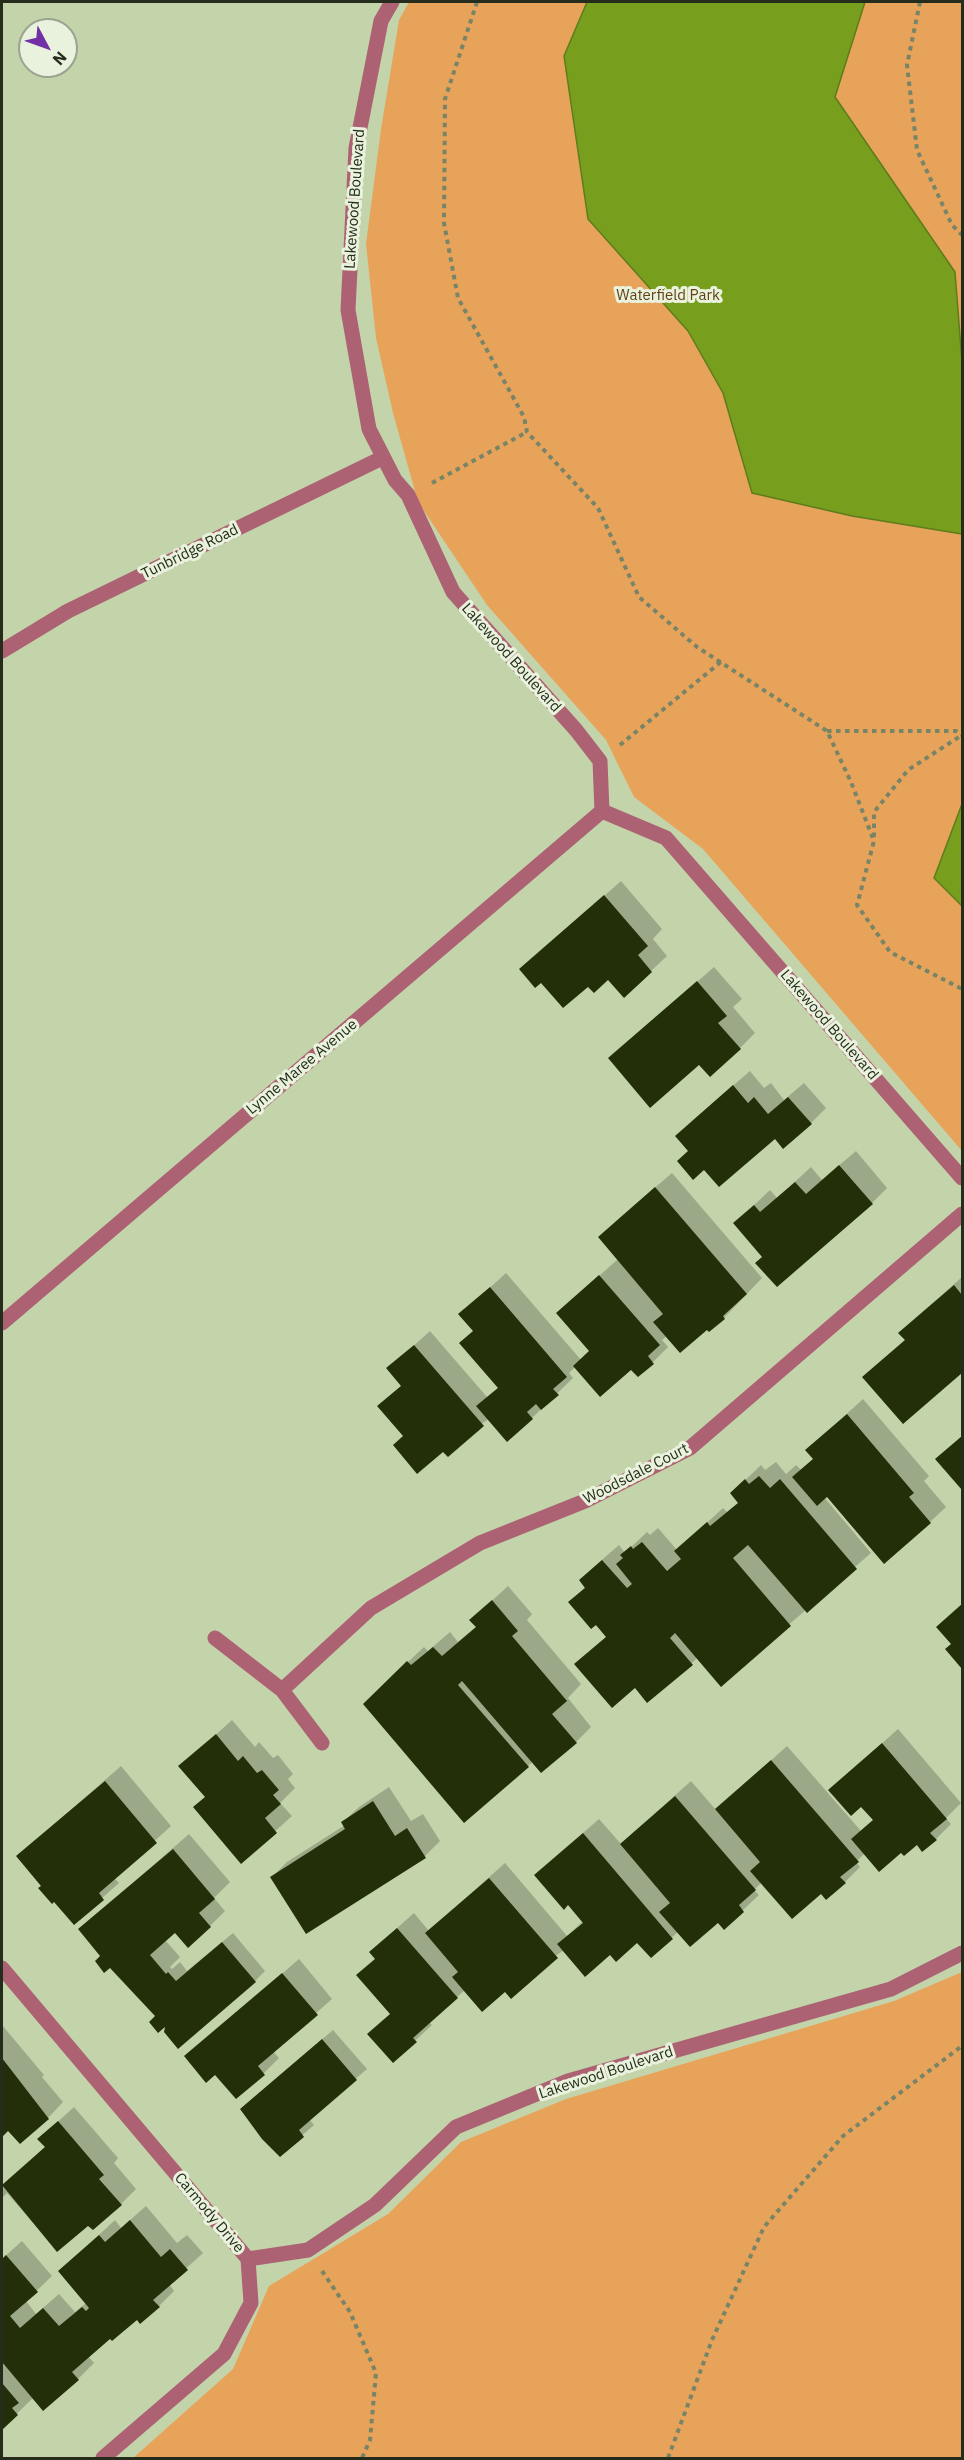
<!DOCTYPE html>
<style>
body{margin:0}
#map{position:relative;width:964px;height:2460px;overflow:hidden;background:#c3d4ab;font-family:"IBM Plex Sans",sans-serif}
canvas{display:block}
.frame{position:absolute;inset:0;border:3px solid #252c1b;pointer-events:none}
.north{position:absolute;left:18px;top:18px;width:60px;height:60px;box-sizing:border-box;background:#e9f2dc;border:2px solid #9ba38f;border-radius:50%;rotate:131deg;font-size:16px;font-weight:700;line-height:24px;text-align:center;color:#252c1b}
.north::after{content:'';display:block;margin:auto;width:21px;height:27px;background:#7130a5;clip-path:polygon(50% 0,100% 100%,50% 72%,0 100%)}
</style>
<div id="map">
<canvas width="964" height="2460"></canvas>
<div class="frame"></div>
<div class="north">N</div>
</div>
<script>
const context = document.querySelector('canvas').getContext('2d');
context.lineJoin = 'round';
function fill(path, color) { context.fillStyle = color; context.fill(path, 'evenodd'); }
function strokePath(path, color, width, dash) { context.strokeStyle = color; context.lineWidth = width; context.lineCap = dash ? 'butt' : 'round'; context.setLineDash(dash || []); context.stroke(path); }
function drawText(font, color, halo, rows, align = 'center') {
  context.font = font + ' "IBM Plex Sans",sans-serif'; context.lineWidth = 6; context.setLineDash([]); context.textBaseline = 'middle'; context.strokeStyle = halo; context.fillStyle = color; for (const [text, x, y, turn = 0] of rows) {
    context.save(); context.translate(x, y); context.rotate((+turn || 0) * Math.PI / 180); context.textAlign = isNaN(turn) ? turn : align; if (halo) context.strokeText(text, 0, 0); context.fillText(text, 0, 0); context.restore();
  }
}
fill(new Path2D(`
 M 409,2 L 962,2 L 962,1151 L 703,849 L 634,797 L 606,740 L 487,605 L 418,502 L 393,413 L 376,338 L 366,244 L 381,129 L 399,20 Z
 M 962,1972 L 962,2458 L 133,2458 L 233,2369 L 269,2286 L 388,2214 L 461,2142 L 566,2099 L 894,2001 Z`), '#e8a35a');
const water = new Path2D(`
 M 587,2 L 865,2 L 835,97 L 955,272 L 962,362 L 962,534 L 852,516 L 752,493 L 723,393 L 688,331 L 588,219 L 564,56 Z
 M 962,804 L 962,906 L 934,878 Z`);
fill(water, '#779e1c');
strokePath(water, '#5e7c1c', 1.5);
fill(new Path2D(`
 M 621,881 L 662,929 L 653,939 L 667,956 L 651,971 L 609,978 L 588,985 L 521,969 Z
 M 714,967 L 742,999 L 733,1007 L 755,1033 L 740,1048 L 700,1063 L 610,1058 Z
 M 750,1071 L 764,1088 L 771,1083 L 784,1100 L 804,1083 L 826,1108 L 811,1123 L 775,1137 L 689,1151 L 692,1121 Z
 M 856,1151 L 887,1188 L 872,1203 L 764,1257 L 735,1223 L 770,1190 L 777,1198 L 811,1167 L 822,1180 Z
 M 672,1173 L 762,1278 L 724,1318 L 709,1330 L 707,1327 L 667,1336 L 662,1340 L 668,1347 L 653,1362 L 632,1368 L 575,1367 L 569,1373 L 573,1378 L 532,1418 L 489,1419 L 443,1449 L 404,1436 L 379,1406 L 402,1385 L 388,1369 L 430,1331 L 487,1397 L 499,1387 L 474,1330 L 461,1314 L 506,1273 L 581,1360 L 590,1350 L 558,1313 L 618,1259 L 615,1222 Z
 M 962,1277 L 962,1371 L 903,1422 L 864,1377 L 906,1339 L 916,1318 Z
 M 863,1399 L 929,1476 L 924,1481 L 946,1507 L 930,1522 L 827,1495 L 824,1497 L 871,1553 L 721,1684 L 698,1657 L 692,1663 L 635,1686 L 576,1664 L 607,1636 L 570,1602 L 586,1586 L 581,1580 L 596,1565 L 619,1545 L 625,1553 L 647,1532 L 650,1535 L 658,1528 L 677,1550 L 723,1508 L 727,1512 L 739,1502 L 732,1493 L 761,1465 L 765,1470 L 776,1462 L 786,1474 L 796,1465 L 801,1470 L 814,1458 L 807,1450 Z
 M 962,1436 L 962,1488 L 938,1459 Z
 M 508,1586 L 532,1614 L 527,1620 L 581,1684 L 568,1698 L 591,1727 L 576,1742 L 533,1761 L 528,1766 L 380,1688 L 424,1647 L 428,1651 L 450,1632 L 458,1642 L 477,1626 L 471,1620 Z
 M 962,1604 L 962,1667 L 947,1649 L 952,1644 L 953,1612 Z
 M 232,1720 L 255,1747 L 259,1742 L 273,1758 L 278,1755 L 293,1774 L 288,1779 L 295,1788 L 280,1803 L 292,1816 L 241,1862 L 207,1796 L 181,1766 Z
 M 898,1729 L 961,1803 L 946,1818 L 951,1824 L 936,1839 L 917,1843 L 902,1850 L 865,1853 L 856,1862 L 860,1867 L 845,1882 L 821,1892 L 762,1882 L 754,1890 L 759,1895 L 724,1928 L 718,1921 L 678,1932 L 651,1956 L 637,1941 L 611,1953 L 564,1950 L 506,1990 L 465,1990 L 429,2022 L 432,2025 L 393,2061 L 391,2013 L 358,1975 L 376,1958 L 387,1937 L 414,1913 L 429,1931 L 505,1863 L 567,1936 L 583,1921 L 552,1860 L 599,1819 L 621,1844 L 691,1781 L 716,1810 L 787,1746 L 861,1831 L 874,1819 L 861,1805 L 830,1790 Z
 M 121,1766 L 171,1826 L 114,1878 L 119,1883 L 74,1923 L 18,1856 Z
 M 389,1787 L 411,1821 L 423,1814 L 440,1841 L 425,1856 L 272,1877 L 287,1862 L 345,1825 L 343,1822 L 359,1807 Z
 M 189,1834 L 230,1882 L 214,1898 L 225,1911 L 210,1926 L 176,1931 L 165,1940 L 180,1957 L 170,1967 L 172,1969 L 180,1962 L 187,1971 L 233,1933 L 265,1971 L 255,1981 L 168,2023 L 157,2016 L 139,1995 L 137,1997 L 80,1929 Z
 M 299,1959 L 332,1999 L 273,2051 L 279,2058 L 264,2073 L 215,2073 L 186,2057 Z
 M 2,2025 L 44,2075 L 42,2077 L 63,2102 L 48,2118 L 8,2129 L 2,2135 Z
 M 333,2030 L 367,2069 L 309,2119 L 314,2125 L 280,2155 L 252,2099 Z
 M 74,2107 L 118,2158 L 114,2163 L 136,2189 L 121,2204 L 88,2223 L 57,2250 L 7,2193 L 2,2198 L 2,2187 L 46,2146 L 39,2139 Z
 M 146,2206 L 177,2243 L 187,2235 L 203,2253 L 169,2284 L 174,2291 L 159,2306 L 110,2337 L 88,2356 L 94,2363 L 78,2379 L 44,2408 L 34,2397 L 2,2428 L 2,2259 L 22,2241 L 52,2276 L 26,2301 L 36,2314 L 59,2294 L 75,2312 L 87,2302 L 60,2271 L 115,2220 L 121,2228 Z`), '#0003');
fill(new Path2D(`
 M 604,895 L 648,946 L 638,955 L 652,972 L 624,998 L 608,980 L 594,993 L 588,987 L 563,1008 L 541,983 L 535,988 L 519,969 Z
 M 697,981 L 727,1016 L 718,1023 L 741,1049 L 710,1077 L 699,1065 L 650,1108 L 608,1058 Z
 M 733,1085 L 748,1103 L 754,1097 L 768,1114 L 788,1097 L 812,1124 L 783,1149 L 775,1139 L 719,1187 L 704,1170 L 693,1180 L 677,1161 L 688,1151 L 675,1136 Z
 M 839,1165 L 873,1204 L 777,1287 L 755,1263 L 762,1257 L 733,1223 L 754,1205 L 760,1212 L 795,1182 L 806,1194 Z
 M 655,1187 L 747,1294 L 723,1316 L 725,1319 L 709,1332 L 707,1330 L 680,1353 L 653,1322 L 663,1314 L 598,1237 Z
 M 599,1275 L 660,1345 L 648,1356 L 654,1364 L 638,1377 L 631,1370 L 600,1397 L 573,1366 L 589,1351 L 556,1313 Z
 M 954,1285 L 962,1295 L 962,1373 L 903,1424 L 862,1377 L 905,1340 L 898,1333 Z
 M 490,1287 L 567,1377 L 553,1389 L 559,1395 L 541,1410 L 536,1404 L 527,1412 L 533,1419 L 507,1442 L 476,1406 L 498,1388 L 459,1343 L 473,1331 L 458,1314 Z
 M 414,1345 L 484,1426 L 448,1457 L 443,1452 L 417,1474 L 393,1445 L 403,1436 L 377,1406 L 401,1386 L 386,1368 Z
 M 847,1414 L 914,1493 L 909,1497 L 931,1523 L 884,1564 L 827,1497 L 817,1506 L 792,1477 L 813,1459 L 805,1450 Z
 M 962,1436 L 962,1490 L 935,1459 Z
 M 759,1476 L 770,1488 L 780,1479 L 857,1569 L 807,1613 L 748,1545 L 733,1558 L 791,1626 L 721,1687 L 675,1633 L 670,1638 L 693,1665 L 647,1703 L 635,1688 L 612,1708 L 574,1664 L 606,1637 L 596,1625 L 591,1629 L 568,1602 L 585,1588 L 579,1580 L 602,1560 L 627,1588 L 632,1584 L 616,1564 L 623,1558 L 620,1555 L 631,1546 L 633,1549 L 642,1542 L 667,1571 L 681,1559 L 674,1551 L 707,1522 L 710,1526 L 738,1503 L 730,1493 L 745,1479 L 749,1484 Z
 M 492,1600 L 518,1631 L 512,1636 L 567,1701 L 552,1714 L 577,1743 L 541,1773 L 462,1681 L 458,1685 L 529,1767 L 464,1823 L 363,1704 L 407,1661 L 411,1665 L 433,1647 L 442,1656 L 476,1627 L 469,1620 Z
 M 962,1604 L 962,1669 L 945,1649 L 951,1644 L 936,1627 Z
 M 216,1734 L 238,1761 L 243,1756 L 257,1773 L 262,1770 L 279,1790 L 273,1795 L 281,1804 L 265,1818 L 277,1833 L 241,1864 L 193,1807 L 205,1797 L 178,1766 Z
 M 882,1743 L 947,1819 L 930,1833 L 937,1840 L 922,1852 L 917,1845 L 904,1856 L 901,1853 L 879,1872 L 851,1839 L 873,1820 L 861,1807 L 851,1816 L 828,1790 Z
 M 771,1760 L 859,1862 L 840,1877 L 846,1883 L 826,1900 L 821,1894 L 792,1919 L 750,1871 L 760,1862 L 715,1809 Z
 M 105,1781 L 157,1843 L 99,1893 L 104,1900 L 74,1925 L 54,1902 L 52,1904 L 38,1888 L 41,1886 L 16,1856 Z
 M 675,1796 L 756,1890 L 739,1905 L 744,1912 L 724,1930 L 718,1923 L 690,1947 L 659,1912 L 670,1903 L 620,1844 Z
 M 373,1801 L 395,1836 L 407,1828 L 426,1858 L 306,1934 L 270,1877 L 345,1829 L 341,1822 Z
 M 583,1833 L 673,1939 L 651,1958 L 637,1943 L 616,1962 L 610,1955 L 585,1977 L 557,1944 L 583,1923 L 568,1905 L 564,1910 L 534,1875 Z
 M 173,1849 L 215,1899 L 199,1913 L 211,1927 L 188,1948 L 175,1933 L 150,1955 L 166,1974 L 168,1972 L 176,1981 L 222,1942 L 256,1982 L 178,2049 L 164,2032 L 165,2027 L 158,2033 L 149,2022 L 155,2016 L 110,1968 L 104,1973 L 95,1961 L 100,1956 L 78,1929 Z
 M 489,1878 L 558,1958 L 511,1999 L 505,1992 L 482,2012 L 452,1977 L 458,1972 L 425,1933 Z
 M 397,1928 L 458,1998 L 413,2038 L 417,2042 L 393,2063 L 367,2034 L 390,2014 L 356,1975 L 375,1959 L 369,1952 Z
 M 282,1973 L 318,2015 L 258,2066 L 265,2075 L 236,2099 L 215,2075 L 206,2083 L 184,2056 Z
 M 322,2039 L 357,2080 L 299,2130 L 304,2137 L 280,2157 L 262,2139 L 240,2109 Z
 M 2,2058 L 49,2119 L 20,2144 L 8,2131 L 2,2137 Z
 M 58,2121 L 104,2175 L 99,2179 L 122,2205 L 93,2230 L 88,2226 L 57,2252 L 2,2185 L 45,2147 L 37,2139 Z
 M 130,2220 L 161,2257 L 170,2249 L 188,2270 L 153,2300 L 160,2307 L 140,2324 L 137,2320 L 112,2341 L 110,2339 L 72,2372 L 79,2380 L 43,2411 L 2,2362 L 2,2259 L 6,2255 L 38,2292 L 10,2316 L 20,2328 L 43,2308 L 59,2326 L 82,2307 L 86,2311 L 89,2308 L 58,2271 L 99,2235 L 105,2242 Z
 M 2,2383 L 19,2403 L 12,2408 L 18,2415 L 2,2430 Z`), '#232f09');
strokePath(new Path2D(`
 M 477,2 L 445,99 L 444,223 L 458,298 L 524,417 L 527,432 L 598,508 L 639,597 L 697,647 L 827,731 L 851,782 L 874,841 L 857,905 L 890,952 L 962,989
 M 920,2 L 907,65 L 917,150 L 952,225 L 962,235
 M 432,483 L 527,432
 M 827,731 L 956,731 L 962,735
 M 620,745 L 722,661
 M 874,837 L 874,812 L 908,770 L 962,735
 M 322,2271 L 350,2312 L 376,2373 L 370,2440 L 362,2458
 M 668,2458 L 712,2340 L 764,2227 L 843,2136 L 962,2046`), '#788467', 4, [4.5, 4.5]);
strokePath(new Path2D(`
 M 392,2 L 381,21 L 356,148 L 348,310 L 369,429 L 395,480 L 408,495 L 453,592 L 576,730 L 600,761 L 602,811 L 666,838 L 962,1178
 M 2,651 L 68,611 L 382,458
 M 2,1323 L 602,811
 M 215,1638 L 282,1690 L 322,1743
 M 282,1690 L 371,1608 L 480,1543 L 585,1501 L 690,1448 L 962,1214
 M 2,1968 L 248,2259 L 251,2303 L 224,2354 L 103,2458
 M 248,2259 L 308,2250 L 375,2205 L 456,2127 L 568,2081 L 891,1989 L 962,1953`), '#ac6273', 15);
drawText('15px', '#252c1b', '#e9f2dc', [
 ["Lakewood Boulevard",355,199,-86],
 ["Tunbridge Road",190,552,-26],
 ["Lakewood Boulevard",511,658,48],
 ["Lakewood Boulevard",829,1025,49],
 ["Lynne Maree Avenue",302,1067,-40],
 ["Woodsdale Court",636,1474,-27],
 ["Lakewood Boulevard",606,2073,-18],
 ["Carmody Drive",209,2213,50]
]);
drawText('15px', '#634017', '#e9f2dc', [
 ["Waterfield Park",668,296]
]);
</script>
